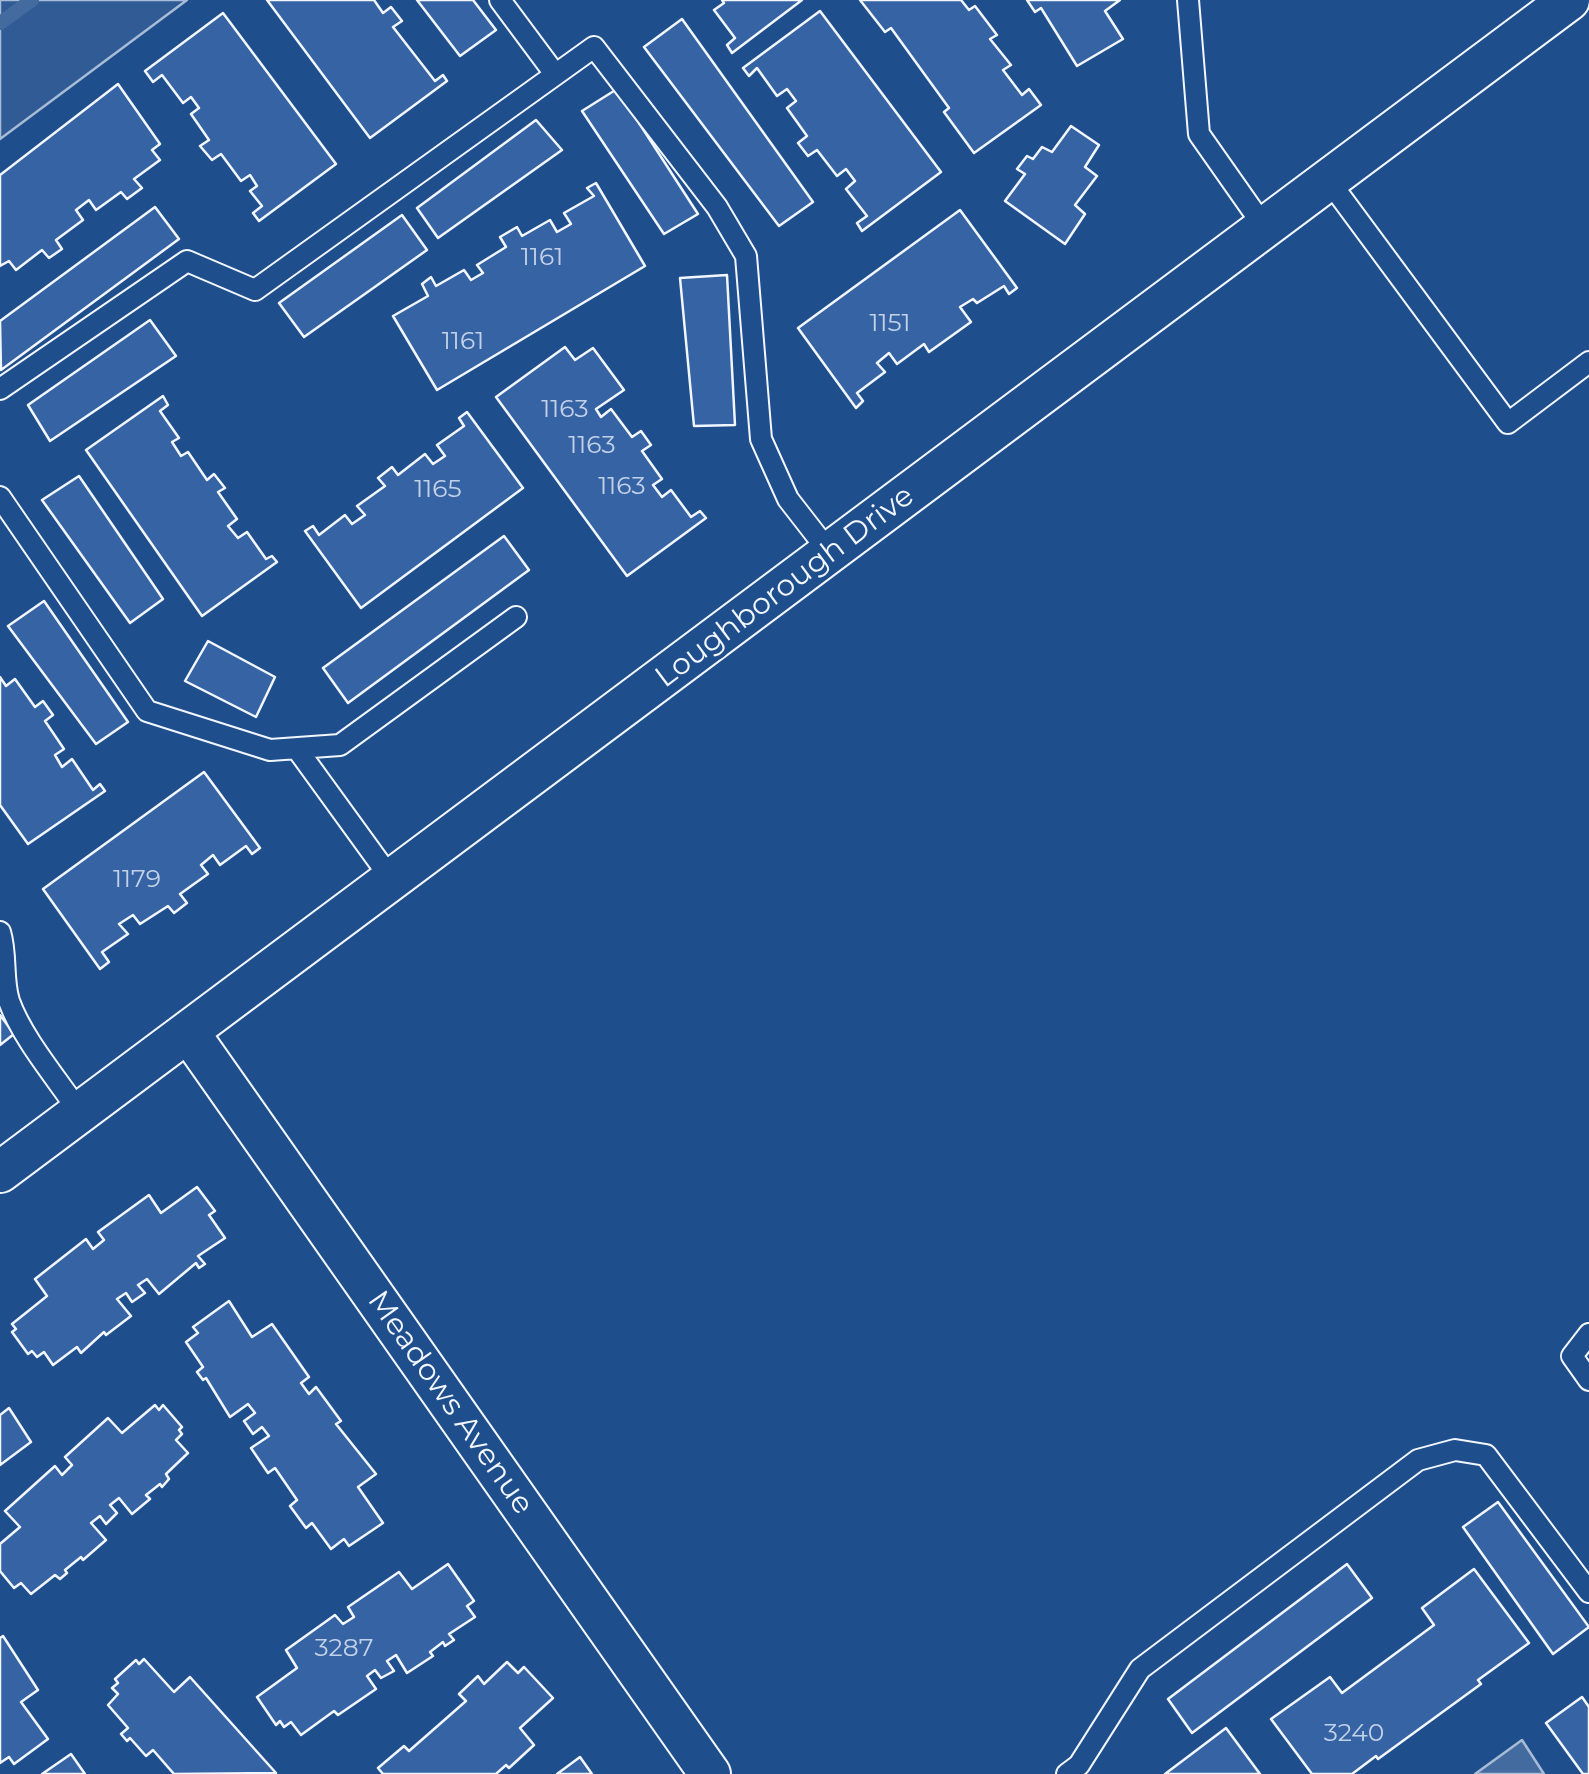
<!DOCTYPE html>
<style>
body{margin:0}
canvas{display:block;background:#1f4e8c}
</style>
<canvas width="1589" height="1774"></canvas>
<script>
const context = document.querySelector('canvas').getContext('2d');
context.lineJoin = 'round';
function fill(path, color) { context.fillStyle = color; context.fill(path, 'evenodd'); }
function strokePath(path, color, width, dash) { context.strokeStyle = color; context.lineWidth = width; context.lineCap = dash ? 'butt' : 'round'; context.setLineDash(dash || []); context.stroke(path); }
function drawText(font, color, halo, rows, align = 'center') {
  context.font = font + ' Montserrat,sans-serif'; context.lineWidth = 8; context.setLineDash([]); context.textBaseline = 'middle'; context.strokeStyle = halo; context.fillStyle = color; for (const [text, x, y, turn = 0] of rows) {
    context.save(); context.translate(x, y); context.rotate((+turn || 0) * Math.PI / 180); context.textAlign = isNaN(turn) ? turn : align; if (halo) context.strokeText(text, 0, 0); context.fillText(text, 0, 0); context.restore();
  }
}
const built = new Path2D(`
 M 0,0 L 187,0 L 0,139 Z`);
fill(built, '#305b95');
strokePath(built, '#a8bbd7', 2.5);
const water = new Path2D(`
 M 1522,1740 L 1544,1774 L 1475,1774 Z`);
fill(water, '#446ba0');
strokePath(water, '#a8bbd7', 2.5);
strokePath(new Path2D(`
 M 0,23 L 32,0`), '#446ba0', 14);
const building = new Path2D(`
 M 267,0 L 374,0 L 383,13 L 391,7 L 402,21 L 393,27 L 435,81 L 443,75 L 447,81 L 370,138 Z
 M 417,0 L 473,0 L 496,30 L 460,56 Z
 M 722,0 L 802,0 L 732,53 L 727,45 L 735,38 L 714,10 L 724,3 Z
 M 860,0 L 961,0 L 969,10 L 975,6 L 997,35 L 990,39 L 1011,65 L 1003,70 L 1022,95 L 1029,89 L 1041,105 L 974,153 L 944,112 L 949,108 L 891,28 L 885,32 Z
 M 1027,0 L 1120,0 L 1105,11 L 1123,39 L 1077,66 L 1041,8 L 1035,12 Z
 M 820,11 L 941,172 L 862,231 L 857,223 L 867,216 L 846,189 L 855,181 L 846,169 L 837,176 L 817,150 L 808,156 L 798,143 L 807,136 L 787,108 L 796,101 L 787,89 L 777,96 L 757,68 L 749,76 L 743,68 Z
 M 223,13 L 336,164 L 259,221 L 253,213 L 262,206 L 250,191 L 257,186 L 250,175 L 241,181 L 221,154 L 212,160 L 200,146 L 209,140 L 191,114 L 199,108 L 191,97 L 183,103 L 162,75 L 153,82 L 145,71 Z
 M 682,19 L 813,202 L 779,226 L 644,47 Z
 M 118,84 L 160,144 L 152,150 L 160,160 L 134,179 L 142,188 L 127,199 L 121,192 L 96,210 L 89,200 L 76,210 L 83,220 L 56,240 L 62,249 L 49,258 L 42,250 L 16,270 L 9,261 L 0,266 L 0,175 Z
 M 617,89 L 698,214 L 664,234 L 582,111 Z
 M 536,120 L 562,150 L 438,238 L 417,208 Z
 M 1071,126 L 1099,145 L 1085,167 L 1097,176 L 1075,205 L 1085,214 L 1065,244 L 1005,201 L 1025,174 L 1017,169 L 1027,156 L 1033,159 L 1042,147 L 1052,152 Z
 M 596,183 L 645,266 L 437,390 L 393,316 L 428,296 L 422,284 L 431,277 L 436,286 L 464,270 L 471,280 L 483,273 L 477,265 L 506,247 L 500,237 L 517,227 L 522,236 L 550,220 L 557,232 L 571,224 L 564,213 L 594,196 L 587,188 Z
 M 155,207 L 179,239 L 1,370 L 0,321 Z
 M 960,210 L 1017,288 L 1009,294 L 1004,286 L 977,303 L 973,299 L 960,307 L 971,322 L 929,352 L 924,344 L 897,364 L 889,353 L 877,363 L 885,372 L 857,393 L 863,401 L 856,408 L 798,328 Z
 M 402,215 L 427,250 L 304,337 L 279,303 Z
 M 727,275 L 735,425 L 694,426 L 680,278 Z
 M 150,320 L 176,356 L 50,441 L 28,405 Z
 M 565,347 L 575,360 L 593,348 L 624,390 L 596,409 L 601,417 L 611,409 L 632,437 L 641,431 L 651,445 L 642,451 L 662,479 L 653,485 L 662,497 L 671,490 L 691,517 L 700,511 L 706,518 L 627,576 L 496,397 Z
 M 163,396 L 168,405 L 160,411 L 179,438 L 172,442 L 181,456 L 188,452 L 207,480 L 214,474 L 225,488 L 218,492 L 237,519 L 228,526 L 238,538 L 247,532 L 266,559 L 272,556 L 277,562 L 202,616 L 86,450 Z
 M 467,412 L 523,488 L 361,608 L 305,531 L 313,526 L 319,535 L 345,515 L 352,524 L 365,515 L 357,506 L 385,486 L 378,478 L 392,467 L 398,475 L 425,454 L 433,464 L 445,456 L 437,445 L 464,426 L 459,418 Z
 M 79,476 L 163,599 L 130,623 L 42,500 Z
 M 504,536 L 529,570 L 348,703 L 323,668 Z
 M 44,601 L 128,722 L 96,744 L 8,626 Z
 M 208,641 L 275,677 L 256,717 L 185,681 Z
 M 0,677 L 6,686 L 15,679 L 35,707 L 43,701 L 53,715 L 45,721 L 64,749 L 55,755 L 62,767 L 72,759 L 93,790 L 100,784 L 105,791 L 28,844 L 0,805 Z
 M 204,772 L 260,848 L 252,854 L 246,846 L 220,865 L 213,855 L 201,865 L 208,874 L 180,894 L 187,903 L 174,913 L 168,906 L 140,924 L 133,915 L 119,924 L 128,934 L 102,952 L 109,962 L 100,969 L 43,889 Z
 M 0,1015 L 14,1034 L 0,1045 Z
 M 197,1187 L 215,1211 L 209,1215 L 225,1238 L 198,1256 L 205,1264 L 199,1268 L 196,1263 L 159,1294 L 147,1279 L 138,1285 L 145,1293 L 132,1302 L 126,1293 L 117,1299 L 131,1316 L 106,1335 L 104,1332 L 81,1353 L 77,1347 L 53,1365 L 44,1352 L 37,1357 L 32,1351 L 28,1354 L 12,1332 L 16,1329 L 12,1324 L 47,1296 L 35,1279 L 86,1239 L 93,1249 L 104,1240 L 98,1232 L 149,1195 L 161,1213 Z
 M 229,1301 L 252,1337 L 272,1324 L 309,1377 L 301,1383 L 309,1394 L 316,1387 L 341,1421 L 336,1424 L 376,1474 L 358,1487 L 383,1523 L 349,1546 L 344,1539 L 331,1549 L 312,1523 L 306,1528 L 290,1506 L 297,1500 L 275,1468 L 268,1473 L 251,1448 L 269,1436 L 262,1427 L 253,1434 L 244,1421 L 255,1413 L 248,1404 L 230,1417 L 206,1378 L 203,1380 L 197,1372 L 203,1367 L 186,1342 L 198,1333 L 193,1327 Z
 M 155,1405 L 159,1410 L 163,1405 L 182,1427 L 179,1430 L 182,1434 L 176,1440 L 188,1453 L 166,1474 L 169,1479 L 162,1487 L 160,1484 L 146,1495 L 150,1499 L 132,1514 L 119,1498 L 110,1505 L 117,1513 L 106,1524 L 100,1516 L 91,1523 L 106,1540 L 83,1560 L 81,1557 L 65,1570 L 67,1573 L 60,1579 L 55,1575 L 31,1594 L 21,1583 L 14,1588 L 0,1571 L 0,1544 L 20,1527 L 5,1511 L 55,1466 L 62,1475 L 72,1465 L 65,1457 L 108,1418 L 122,1433 Z
 M 9,1408 L 31,1442 L 0,1465 L 0,1415 Z
 M 1498,1502 L 1589,1627 L 1553,1654 L 1463,1527 Z
 M 448,1564 L 474,1601 L 467,1606 L 475,1617 L 449,1634 L 454,1640 L 445,1646 L 443,1642 L 430,1652 L 433,1656 L 407,1673 L 396,1655 L 387,1661 L 394,1671 L 381,1678 L 375,1670 L 367,1676 L 376,1689 L 338,1715 L 334,1711 L 301,1735 L 291,1722 L 284,1727 L 280,1721 L 276,1725 L 257,1697 L 297,1668 L 286,1650 L 335,1615 L 343,1624 L 354,1617 L 348,1607 L 399,1572 L 412,1589 Z
 M 1347,1564 L 1372,1598 L 1192,1733 L 1168,1699 Z
 M 1474,1569 L 1529,1643 L 1478,1680 L 1481,1684 L 1378,1759 L 1376,1756 L 1352,1774 L 1312,1774 L 1271,1719 L 1330,1677 L 1342,1693 L 1434,1625 L 1422,1608 Z
 M 3,1636 L 38,1690 L 21,1702 L 48,1739 L 14,1764 L 9,1757 L 0,1763 L 0,1638 Z
 M 144,1659 L 174,1692 L 190,1677 L 276,1773 L 174,1774 L 153,1750 L 146,1756 L 130,1738 L 127,1741 L 121,1734 L 128,1728 L 108,1705 L 118,1694 L 112,1688 L 118,1683 L 115,1679 L 136,1660 L 139,1664 Z
 M 507,1662 L 518,1673 L 524,1667 L 553,1698 L 520,1728 L 534,1745 L 509,1768 L 506,1765 L 496,1774 L 383,1774 L 378,1768 L 404,1746 L 409,1751 L 466,1701 L 459,1694 L 478,1676 L 484,1684 Z
 M 1582,1697 L 1589,1707 L 1589,1774 L 1583,1774 L 1546,1723 Z
 M 1226,1728 L 1260,1774 L 1165,1774 Z
 M 71,1754 L 85,1774 L 42,1774 Z
 M 580,1757 L 592,1774 L 557,1774 Z`);
fill(building, '#3563a3');
strokePath(building, '#f2f6ff', 2.5);
const lane = new Path2D(`
 M 500,0 L 555,74
 M 1188,0 L 1199,134 L 1265,228
 M 1329,181 L 1508,423 L 1589,362
 M 0,389 L 187,261 L 255,290 L 594,47 L 717,207 L 746,256 L 761,439 L 788,499 L 830,553
 M 0,497 L 147,711 L 270,750 L 340,745 L 516,617
 M 297,749 L 392,880
 M 0,932 C 7,955 2,979 9,1001 C 22,1038 58,1080 80,1113
 M 1589,1334 L 1572,1356 L 1589,1380
 M 1067,1774 L 1079,1765 L 1140,1669 L 1418,1460 L 1455,1450 L 1486,1455 L 1589,1592`);
const street = new Path2D(`
 M 189,1033 L 710,1774
 M 0,1172 L 1569,0`);
strokePath(lane, '#f2f6ff', 24);
strokePath(street, '#f2f6ff', 44);
strokePath(lane, '#1f4e8c', 20);
strokePath(street, '#1f4e8c', 40);
drawText('25px', '#c3d1e8', null, [
 ["1161",542,258],
 ["1151",890,324],
 ["1161",463,342],
 ["1163",565,410],
 ["1163",592,446],
 ["1163",622,487],
 ["1165",438,490],
 ["1179",137,880],
 ["3287",344,1649],
 ["3240",1354,1734]
]);
drawText('30px', '#f2f6ff', '#1f4e8c', [
 ["Loughborough Drive",785,587,-37],
 ["Meadows Avenue",450,1403,55]
]);
</script>
